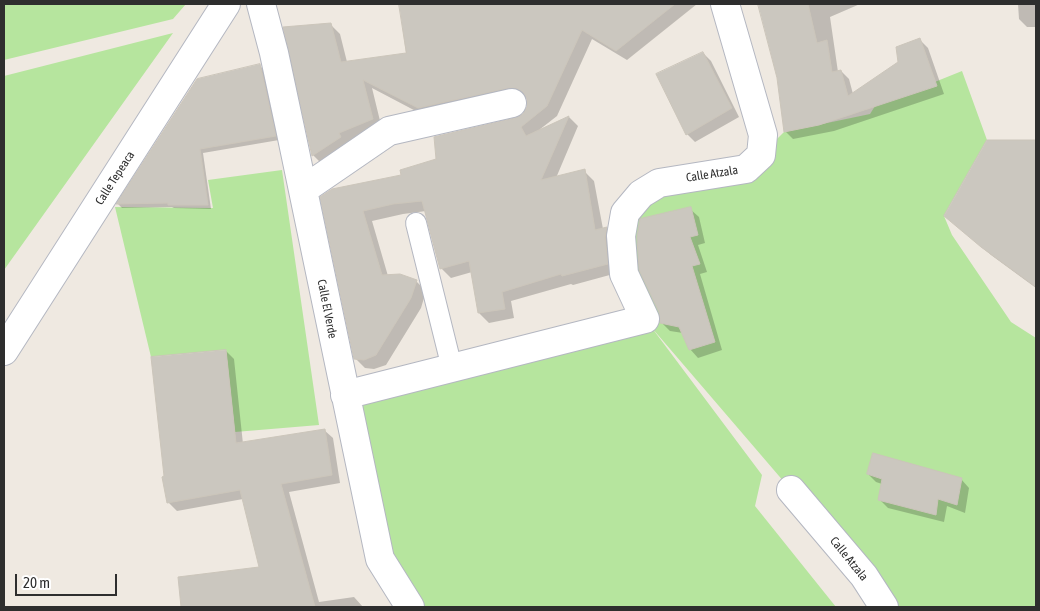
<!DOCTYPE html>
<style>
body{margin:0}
#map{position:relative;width:1040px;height:611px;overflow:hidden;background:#efe9e1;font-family:"Asap Condensed",sans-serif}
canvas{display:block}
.frame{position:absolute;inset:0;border:5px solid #2e2e2e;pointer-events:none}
.scale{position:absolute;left:15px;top:574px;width:102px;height:22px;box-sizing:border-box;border:2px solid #2e2e2e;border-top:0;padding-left:6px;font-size:15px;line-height:18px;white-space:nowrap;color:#2e2e2e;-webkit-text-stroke:4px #fff;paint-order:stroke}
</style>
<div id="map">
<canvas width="1040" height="611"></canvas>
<div class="frame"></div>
<div class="scale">20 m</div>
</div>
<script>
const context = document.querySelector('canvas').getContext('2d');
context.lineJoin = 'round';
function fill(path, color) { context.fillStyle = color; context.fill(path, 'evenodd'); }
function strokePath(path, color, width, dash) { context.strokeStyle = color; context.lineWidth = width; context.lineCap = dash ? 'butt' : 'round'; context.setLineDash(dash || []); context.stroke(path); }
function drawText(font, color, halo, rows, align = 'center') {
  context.font = font + ' "Asap Condensed",sans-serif'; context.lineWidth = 4.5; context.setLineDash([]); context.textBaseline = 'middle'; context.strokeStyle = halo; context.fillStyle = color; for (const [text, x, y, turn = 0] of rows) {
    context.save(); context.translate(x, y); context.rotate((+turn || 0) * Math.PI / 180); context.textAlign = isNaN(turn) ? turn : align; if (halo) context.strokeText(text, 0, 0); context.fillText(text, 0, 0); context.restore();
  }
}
fill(new Path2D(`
 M 4,4 L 186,4 L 173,19 L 4,60 Z
 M 173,33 L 4,270 L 4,76 Z
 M 962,71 L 987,140 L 944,216 L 952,235 L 1011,322 L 1036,338 L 1036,607 L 881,607 L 791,490 L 652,328 L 762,475 L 755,506 L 836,607 L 410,607 L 385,568 L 345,395 L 644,319 L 621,236 L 659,183 L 761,155 L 784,132 L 870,114 L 875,106 Z
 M 282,170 L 319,425 L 235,432 L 226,350 L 151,357 L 115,207 L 213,208 L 208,180 Z`), '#b6e59e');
fill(new Path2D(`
 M 400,4 L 697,4 L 627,60 L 592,39 L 557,116 L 539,130 L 569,117 L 578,126 L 556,178 L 584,171 L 594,181 L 603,229 L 606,228 L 616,238 L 617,273 L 573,285 L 571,284 L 511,301 L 514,318 L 489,323 L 479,313 L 472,272 L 451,278 L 441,268 L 426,211 L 403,214 L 372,221 L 388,276 L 416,281 L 426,291 L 421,308 L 386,365 L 374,369 L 365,368 L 355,358 L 322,198 L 402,176 L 438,160 L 516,119 L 524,115 L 528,108 L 527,97 L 520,97 L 429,118 L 372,88 L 382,129 L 323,165 L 313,155 L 330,24 L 340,34 L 347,62 L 407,54 Z
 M 767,4 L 860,4 L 830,17 L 838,72 L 841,71 L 849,79 L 853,94 L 899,63 L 920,40 L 928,48 L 944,94 L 834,131 L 793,139 L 785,131 L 778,78 L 760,6 Z
 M 1018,4 L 1036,4 L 1036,27 L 1027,27 L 1019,19 Z
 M 703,53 L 711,61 L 739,117 L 695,142 L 687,134 Z
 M 260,66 L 264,70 L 279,140 L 203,153 L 211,209 L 174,208 L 172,207 L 122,208 L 118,204 L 198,80 Z
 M 1036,141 L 1036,288 L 991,255 L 954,224 L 988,142 Z
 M 690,209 L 699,217 L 705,243 L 698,245 L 707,272 L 700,274 L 722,350 L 698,358 L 690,349 L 683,333 L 670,331 L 661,322 Z
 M 226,351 L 234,359 L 243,444 L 324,430 L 333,438 L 340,483 L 289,492 L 319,602 L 354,597 L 363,607 L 182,607 L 179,578 L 261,568 L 243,499 L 177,511 L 168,502 Z
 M 868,474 L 961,479 L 969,488 L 965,513 L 947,506 L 944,522 L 888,508 L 880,500 L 882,484 L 876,482 Z`), '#0003');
const building = new Path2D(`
 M 399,4 L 675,4 L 616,51 L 582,30 L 547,106 L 521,127 L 526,136 L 569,116 L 541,180 L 585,169 L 595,230 L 607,227 L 605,237 L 608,264 L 562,276 L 561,274 L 502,292 L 505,309 L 478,313 L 469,261 L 440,269 L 422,201 L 393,204 L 363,211 L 382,275 L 400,274 L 417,280 L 411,298 L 376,355 L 364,360 L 354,359 L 320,197 L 332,189 L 401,175 L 400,170 L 436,159 L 434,137 L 515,118 L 523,114 L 527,107 L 527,99 L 523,92 L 516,88 L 509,88 L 418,108 L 363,80 L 373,119 L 339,133 L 341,137 L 312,156 L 283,27 L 331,23 L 341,62 L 406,53 Z
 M 758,4 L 808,4 L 817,43 L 827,40 L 832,72 L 841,70 L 848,96 L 898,62 L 896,47 L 920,38 L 937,86 L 819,125 L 784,132 L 777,78 Z
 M 703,52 L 732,108 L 686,135 L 656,74 Z
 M 260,64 L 276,136 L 200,149 L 208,205 L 168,205 L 168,203 L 116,204 L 197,79 Z
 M 987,140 L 1036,140 L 1036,287 L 981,247 L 944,216 Z
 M 691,207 L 698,235 L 690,237 L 700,264 L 692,266 L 715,342 L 689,350 L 679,327 L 660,323 L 659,312 L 639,270 L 637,237 L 640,219 Z
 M 226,350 L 236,443 L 325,429 L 332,475 L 281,484 L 315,607 L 181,607 L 178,577 L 259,567 L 240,490 L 167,503 L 162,477 L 164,476 L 151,357 Z
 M 873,453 L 962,478 L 957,505 L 938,499 L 936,515 L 878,500 L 882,479 L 867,474 Z`);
fill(building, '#cbc7bf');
strokePath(building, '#cbc5ba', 1);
const service = new Path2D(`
 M 416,223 L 452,368`);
const minor = new Path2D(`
 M 261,4 L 274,53 L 290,128 L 380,559 L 410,607
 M 303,190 L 389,131 L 512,103
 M 4,351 L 226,4
 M 345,395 L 645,319 L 624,274 L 621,236 L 625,213 L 641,194 L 659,183 L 746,169 L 761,155 L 763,135 L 725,4
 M 791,490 L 864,576 L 884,607`);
strokePath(service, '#b4b7c1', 22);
strokePath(minor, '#b4b7c1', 30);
strokePath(service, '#fff', 20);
strokePath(minor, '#fff', 28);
drawText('12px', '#2e2e2e', '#fff', [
 ["Calle Atzala",712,174,-9],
 ["Calle Tepeaca",115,178,-57],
 ["Calle El Verde",327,309,79],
 ["Calle Atzala",849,559,51]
]);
</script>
